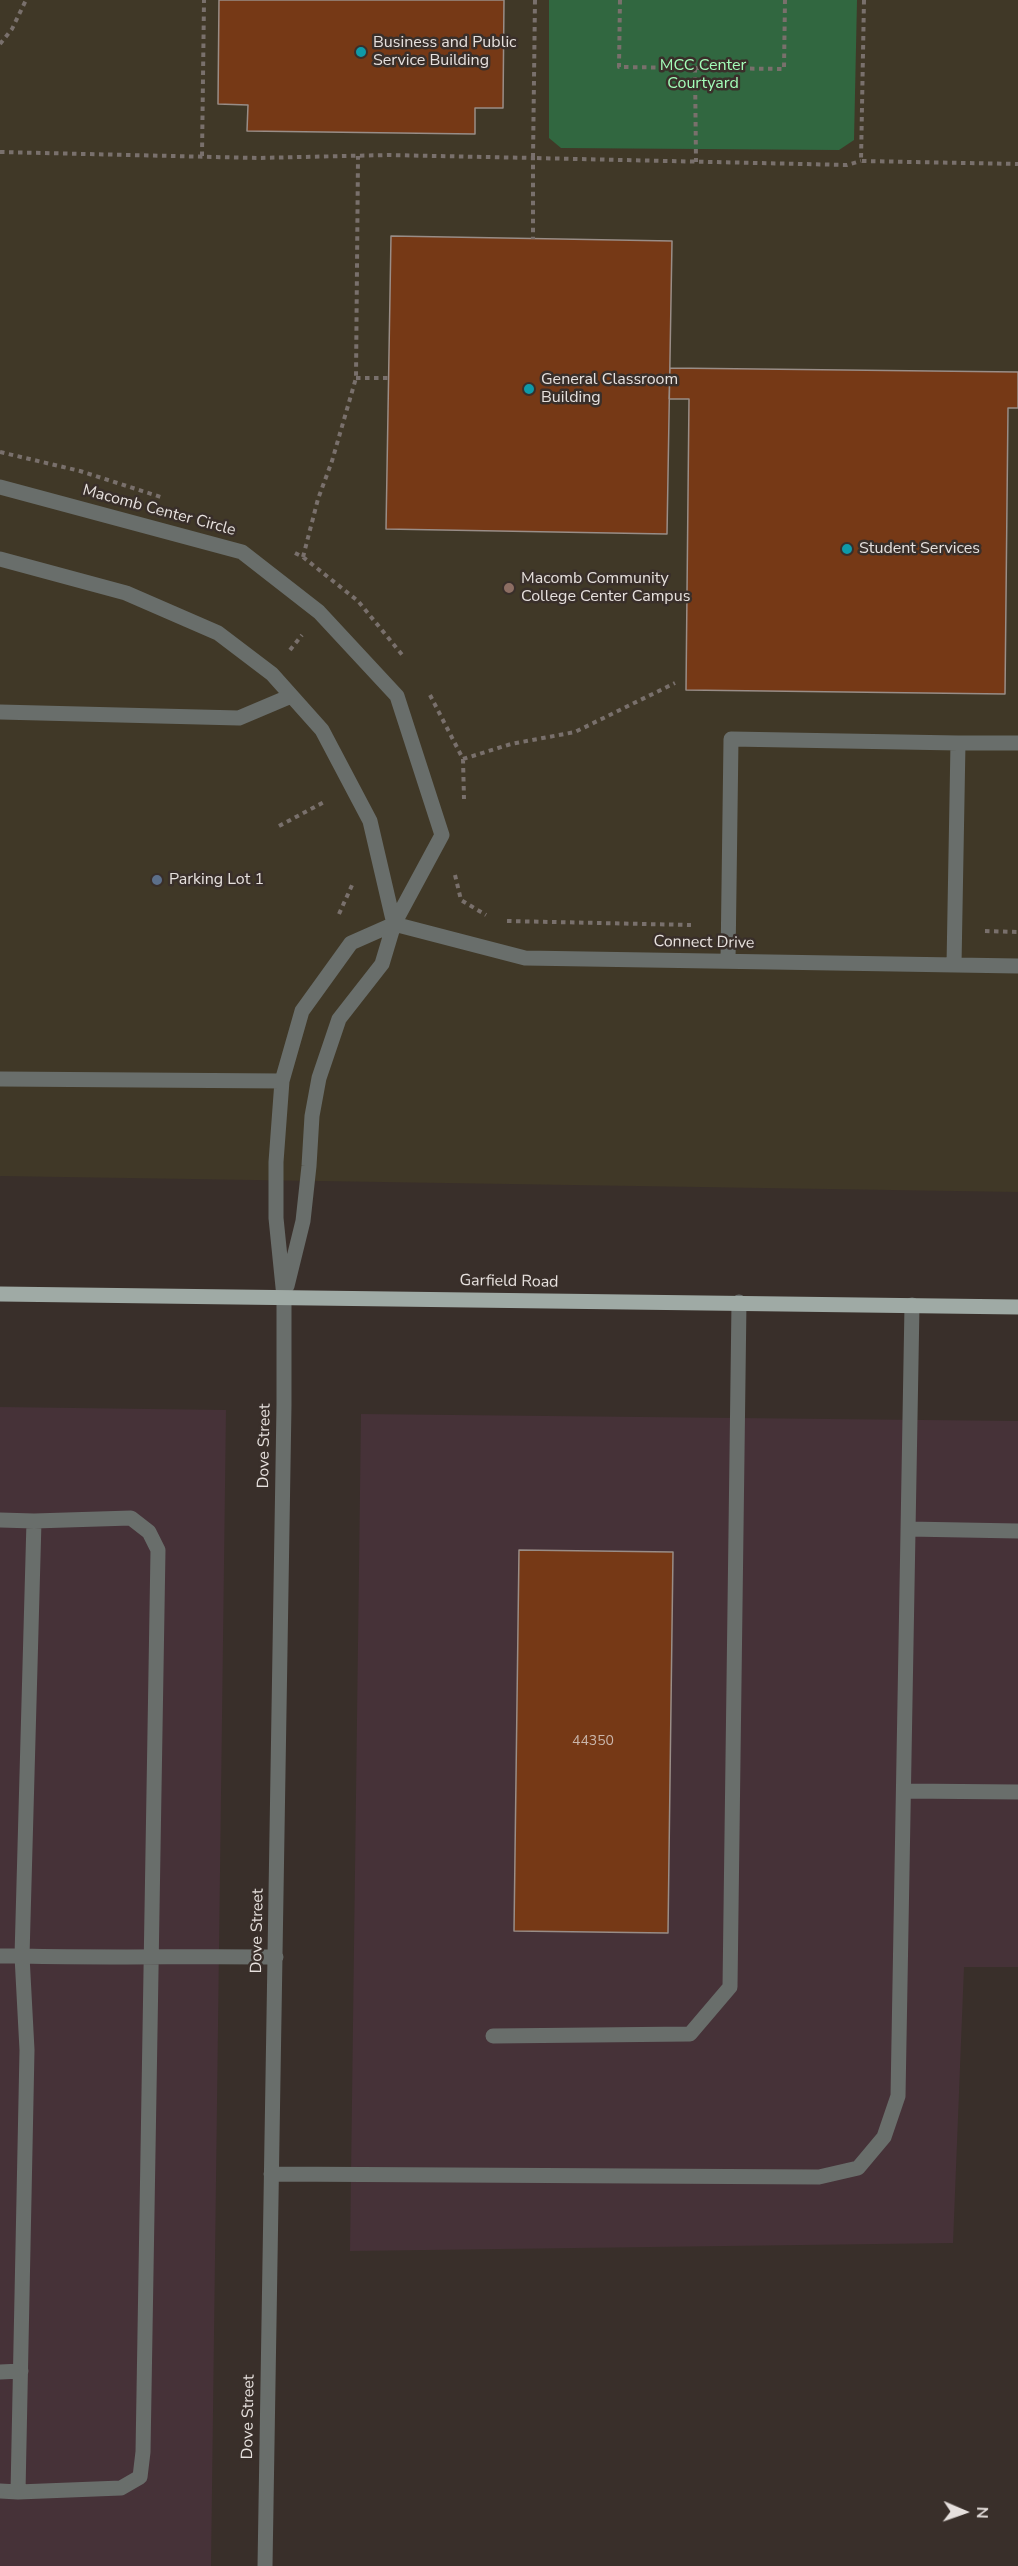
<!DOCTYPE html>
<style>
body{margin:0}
#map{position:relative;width:1018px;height:2566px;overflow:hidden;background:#392f2a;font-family:"Nunito Sans",sans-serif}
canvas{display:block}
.north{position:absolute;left:934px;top:2482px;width:60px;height:60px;-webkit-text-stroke:4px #392f2a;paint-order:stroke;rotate:92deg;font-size:16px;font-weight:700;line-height:24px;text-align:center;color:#e6e0dd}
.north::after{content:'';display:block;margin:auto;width:21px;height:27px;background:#e6e0dd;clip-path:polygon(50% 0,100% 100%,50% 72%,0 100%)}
</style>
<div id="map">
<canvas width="1018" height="2566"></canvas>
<div class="north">N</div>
</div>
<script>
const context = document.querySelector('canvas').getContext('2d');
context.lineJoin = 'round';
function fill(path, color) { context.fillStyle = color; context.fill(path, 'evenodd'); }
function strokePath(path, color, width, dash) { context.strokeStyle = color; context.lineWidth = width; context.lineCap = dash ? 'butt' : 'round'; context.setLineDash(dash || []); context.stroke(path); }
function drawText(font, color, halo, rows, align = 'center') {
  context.font = font + ' "Nunito Sans",sans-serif'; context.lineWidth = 5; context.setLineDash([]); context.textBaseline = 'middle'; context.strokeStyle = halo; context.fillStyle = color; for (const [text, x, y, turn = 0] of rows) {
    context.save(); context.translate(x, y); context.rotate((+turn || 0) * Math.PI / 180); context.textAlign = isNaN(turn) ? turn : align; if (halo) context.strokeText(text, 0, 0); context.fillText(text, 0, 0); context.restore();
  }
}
fill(new Path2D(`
 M 0,1407 L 226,1410 L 211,2566 L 0,2566 Z
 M 361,1414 L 1018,1421 L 1018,1967 L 964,1967 L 953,2243 L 350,2251 Z`), '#463238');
fill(new Path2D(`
 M 0,0 L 1018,0 L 1018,1192 L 0,1176 Z`), '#403827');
fill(new Path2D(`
 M 549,0 L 857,0 L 854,140 L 839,150 L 561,148 L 549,138 Z`), '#316740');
const building = new Path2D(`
 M 219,0 L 504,0 L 503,108 L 475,108 L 475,134 L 247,131 L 248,105 L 218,104 Z
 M 391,236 L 672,241 L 667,534 L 386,529 Z
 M 670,368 L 1018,372 L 1018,408 L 1008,408 L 1005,694 L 686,690 L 689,399 L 669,399 Z
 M 519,1550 L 673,1552 L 668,1933 L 514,1931 Z`);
fill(building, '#763916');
strokePath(building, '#998d87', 1.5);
strokePath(new Path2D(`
 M 535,0 L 533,158 L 847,165 L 861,161
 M 620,0 L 619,67 L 784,69 L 785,0
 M 864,0 L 861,161 L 1018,164
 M 0,44 L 12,29 L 26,0
 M 695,68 L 696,162
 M 0,152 L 258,158 L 388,155 L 533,158 L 533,239
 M 202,156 L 204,0
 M 356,378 L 388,378
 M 0,452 L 80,471 L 164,498
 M 295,553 L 303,557 L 358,601 L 404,657
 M 303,557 L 318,499 L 332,461 L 356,378 L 358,156
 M 290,650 L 302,635
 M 430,695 L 463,759 L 464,799
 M 463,759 L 511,744 L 575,732 L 675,683
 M 279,826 L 326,801
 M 455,875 L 461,900 L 486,915
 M 339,914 L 353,883
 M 507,921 L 691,925
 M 985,931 L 1018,932`), '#79706c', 4, [4.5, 4.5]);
strokePath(new Path2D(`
 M 0,487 L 242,552 L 319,612 L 397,696 L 442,835 L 394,924 L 382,964 L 339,1019 L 319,1078 L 312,1116 L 309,1166 L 303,1221 L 287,1286
 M 0,559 L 126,593 L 218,633 L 272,674 L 322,730 L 370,821 L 394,924
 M 0,712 L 239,718 L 291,696
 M 958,743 L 1018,743
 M 394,924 L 525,958 L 1018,966
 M 728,961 L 731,739 L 958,743 L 954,965
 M 0,1079 L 282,1081
 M 0,1520 L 34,1521
 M 908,1529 L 1018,1531
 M 904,1791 L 1018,1792
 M 0,1956 L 22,1956 L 34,1521 L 131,1518 L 149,1532 L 158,1550 L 143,2452 L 140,2477 L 121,2488 L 18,2492 L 27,2050 L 22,1956 C 107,1958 192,1956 276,1957
 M 493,2036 L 690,2034 L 730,1987 L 739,1302
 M 271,2174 L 819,2177 L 858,2168 L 884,2137 L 898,2096 L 912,1305
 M 0,2372 L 21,2371
 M 0,2491 L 18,2492
 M 265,2566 L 284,1405 L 284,1297 L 276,1218 L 276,1162 L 282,1081 L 302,1011 L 351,943 L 394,924`), '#696e6b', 15);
strokePath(new Path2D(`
 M 0,1294 L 1018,1307`), '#9faaa5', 15);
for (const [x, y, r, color] of [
 [361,52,6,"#0f9aa8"],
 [529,389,6,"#0f9aa8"],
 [847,549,6,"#0f9aa8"],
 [509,588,6,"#8d6e63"],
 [157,880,6,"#5c6f8a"]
]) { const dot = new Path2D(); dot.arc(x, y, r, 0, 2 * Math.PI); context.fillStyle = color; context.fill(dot); strokePath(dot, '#392f2a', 2); }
drawText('14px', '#cab6ab', null, [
 ["44350",593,1742]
]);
drawText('16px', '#e6e0dd', '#392f2a', [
 ["Business and Public",373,43],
 ["Service Building",373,61],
 ["General Classroom",541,380],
 ["Building",541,398],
 ["Student Services",859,549],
 ["Macomb Community",521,579],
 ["College Center Campus",521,597],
 ["Parking Lot 1",169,880]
], 'left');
drawText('16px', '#a3fdb8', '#392f2a', [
 ["MCC Center",703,66],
 ["Courtyard",703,84]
]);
drawText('16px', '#e6e0dd', '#392f2a', [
 ["Macomb Center Circle",159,511,15],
 ["Connect Drive",704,943,1],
 ["Garfield Road",509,1282,1],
 ["Dove Street",265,1446,-89],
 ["Dove Street",258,1931,-89],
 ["Dove Street",249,2417,-89]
]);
</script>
